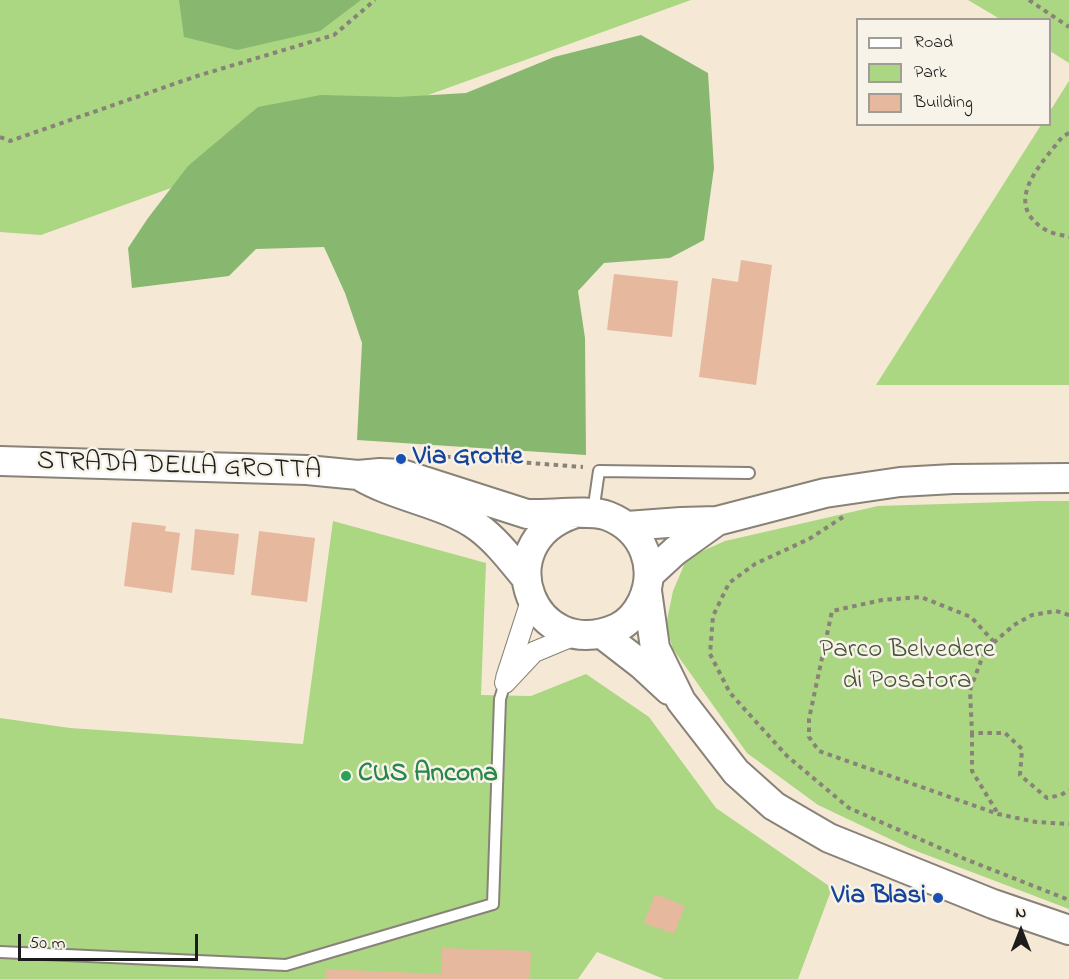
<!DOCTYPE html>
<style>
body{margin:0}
#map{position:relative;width:1069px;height:979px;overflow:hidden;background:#f5e9d5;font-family:"Indie Flower",sans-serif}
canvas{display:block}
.legend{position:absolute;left:856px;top:18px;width:195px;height:108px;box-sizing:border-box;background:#f7f3e8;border:2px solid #9f9d96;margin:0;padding:8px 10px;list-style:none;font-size:18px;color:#1c1c1c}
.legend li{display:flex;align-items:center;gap:12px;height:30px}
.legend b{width:30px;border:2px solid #9f9d96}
.north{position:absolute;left:991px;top:901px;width:60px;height:60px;-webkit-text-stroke:4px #f7f3e8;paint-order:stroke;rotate:0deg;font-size:16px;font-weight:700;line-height:24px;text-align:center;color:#1c1c1c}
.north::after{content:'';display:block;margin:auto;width:21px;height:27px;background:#1c1c1c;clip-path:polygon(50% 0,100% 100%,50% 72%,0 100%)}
.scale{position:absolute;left:18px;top:934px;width:180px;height:27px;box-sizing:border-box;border:3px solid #1c1c1c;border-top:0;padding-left:8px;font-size:18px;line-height:21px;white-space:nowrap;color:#1c1c1c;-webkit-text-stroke:4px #f7f3e8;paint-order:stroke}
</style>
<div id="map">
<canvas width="1069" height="979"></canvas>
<ul class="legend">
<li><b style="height:8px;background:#fff"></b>Road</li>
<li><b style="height:16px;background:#abd682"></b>Park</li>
<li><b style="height:16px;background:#e6b89e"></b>Building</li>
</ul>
<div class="north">N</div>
<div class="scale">50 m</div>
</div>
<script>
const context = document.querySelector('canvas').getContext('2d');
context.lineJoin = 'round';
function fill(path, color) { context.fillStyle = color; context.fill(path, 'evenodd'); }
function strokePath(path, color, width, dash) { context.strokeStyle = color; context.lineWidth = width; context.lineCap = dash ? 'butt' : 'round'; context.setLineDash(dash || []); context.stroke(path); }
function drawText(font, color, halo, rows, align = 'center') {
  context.font = font + ' "Indie Flower",sans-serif'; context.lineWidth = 5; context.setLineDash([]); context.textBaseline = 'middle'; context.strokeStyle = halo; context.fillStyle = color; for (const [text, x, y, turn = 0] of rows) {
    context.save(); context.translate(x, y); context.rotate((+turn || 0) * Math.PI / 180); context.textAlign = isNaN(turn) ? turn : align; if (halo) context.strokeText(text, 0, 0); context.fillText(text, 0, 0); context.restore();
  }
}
fill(new Path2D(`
 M 0,0 L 691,0 L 41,235 L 0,232 Z
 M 968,0 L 1069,0 L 1069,63 L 1050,51 L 1050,20 L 1000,19 Z
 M 1069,81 L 1069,385 L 876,385 L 1041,125 L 1050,124 L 1050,111 Z
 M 1039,501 L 1069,501 L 1069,909 L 911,849 L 818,805 L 747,753 L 673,649 L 666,625 L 673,591 L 687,558 L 725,541 L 878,506 Z
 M 333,521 L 486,563 L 481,695 L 531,696 L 586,674 L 649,717 L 716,808 L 832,888 L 798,979 L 664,979 L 597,952 L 578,979 L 0,979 L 0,718 L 70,728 L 303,744 Z`), '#abd682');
fill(new Path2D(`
 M 179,0 L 361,0 L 320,31 L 237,50 L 184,37 Z
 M 641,35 L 708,73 L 714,168 L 704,240 L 670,258 L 604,263 L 578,291 L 585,338 L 586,455 L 357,440 L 362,343 L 345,293 L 324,247 L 256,249 L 229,276 L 132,288 L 128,248 L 148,218 L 188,166 L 258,107 L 321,95 L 398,97 L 466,93 L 554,57 Z`), '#88b770');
fill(new Path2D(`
 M 741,260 L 772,265 L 756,385 L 699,377 L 712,278 L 738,282 Z
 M 614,274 L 678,281 L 672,337 L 607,330 Z
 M 132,522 L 166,526 L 165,531 L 180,533 L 172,593 L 124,586 Z
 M 195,529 L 239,534 L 234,575 L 191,570 Z
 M 259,531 L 315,538 L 307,602 L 251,595 Z
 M 655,894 L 685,906 L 674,934 L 644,923 Z
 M 442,948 L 531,951 L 530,979 L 326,979 L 326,969 L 441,974 Z`), '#e6b89e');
const lane = new Path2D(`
 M 593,512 L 599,471 L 749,473
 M 0,952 L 286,965 L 493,904 L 500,699 L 505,683`);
const street = new Path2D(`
 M 506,678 L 531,601
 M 505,683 L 534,652 L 575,635`);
const secondary = new Path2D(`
 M 0,461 L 307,470 L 358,475 L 380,473 L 402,474 L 527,514 C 549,515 591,509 608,516 C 644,530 658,568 642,602 C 637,612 628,623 617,628 C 533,665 486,544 573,514
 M 360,476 C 397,498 445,503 478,527 C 497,541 511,560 526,578
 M 627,526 L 681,522 L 717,521 L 825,493 L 900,482 L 953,479 L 1069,478
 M 650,574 L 675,551 L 717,521
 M 647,591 L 655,648 L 681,701 L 736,772 L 774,806 L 829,838 L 993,904 L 1069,930
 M 602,634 L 642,665 L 669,690`);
strokePath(lane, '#888278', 14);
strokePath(street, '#888278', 22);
strokePath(secondary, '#888278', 32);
strokePath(new Path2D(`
 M 1029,0 L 1069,27
 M 1069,133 L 1062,137 C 1042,164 1000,203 1046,230 C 1053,234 1062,235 1069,237
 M 0,137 L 10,141 L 197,76 L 334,35 L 375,0
 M 437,456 L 583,467
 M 843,517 L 809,539 L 755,564 L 729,583 L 713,616 L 710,654 L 730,693 L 787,756 L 849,808 L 965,859 L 1069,900
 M 1069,615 L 1056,611 L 1032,615 L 1014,625 L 985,650 L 970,690 L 972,733 L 1005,733 L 1022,749 L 1020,775 L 1047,798 L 1061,795 L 1069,790
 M 994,642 L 971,617 L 921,597 L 882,600 L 832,611 L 809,719 L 809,737 L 819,751 L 998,814 L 1036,822 L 1069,824
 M 972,733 L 972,771 L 997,812`), '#888278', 4, [4.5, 4.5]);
strokePath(lane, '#fff', 10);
strokePath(street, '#fff', 20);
strokePath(secondary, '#fff', 28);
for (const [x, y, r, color] of [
 [401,459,6,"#1a4fb4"],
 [346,776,6,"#2e9e5b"],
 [938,898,6,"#1a4fb4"]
]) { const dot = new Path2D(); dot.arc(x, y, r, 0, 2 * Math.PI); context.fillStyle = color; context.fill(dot); strokePath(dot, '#f7f3e8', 2); }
drawText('bold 27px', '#164399', '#f7f3e8', [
 ["Via Grotte",413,459],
 ["Via Blasi",926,898,"right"]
], 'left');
drawText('27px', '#1c1c1c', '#f7f3e8', [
 ["STRADA DELLA GROTTA",179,468,2]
]);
drawText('27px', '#47543b', '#f7f3e8', [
 ["Parco Belvedere",907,652],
 ["di Posatora",907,683]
]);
drawText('bold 27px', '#27864d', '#f7f3e8', [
 ["CUS Ancona",358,776]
], 'left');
</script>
